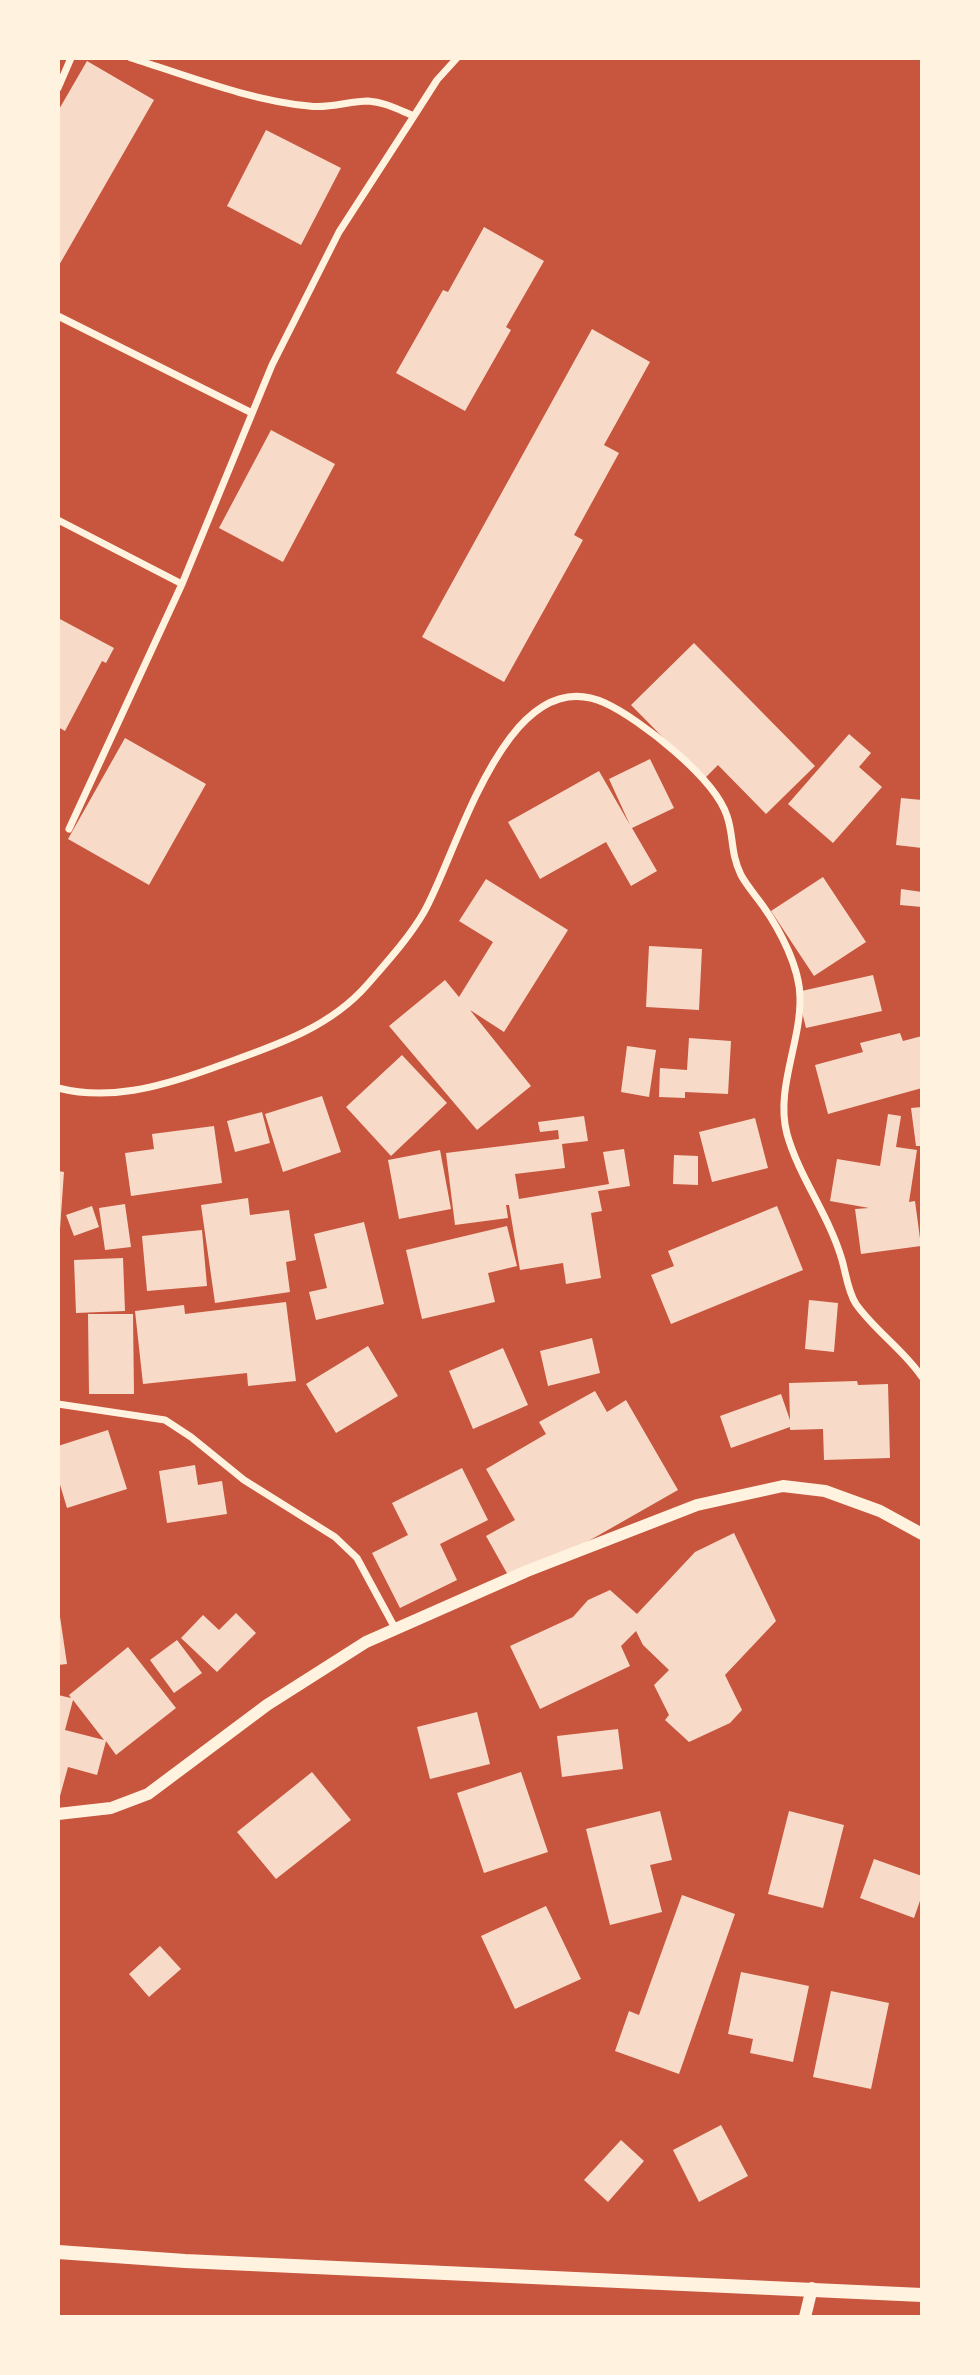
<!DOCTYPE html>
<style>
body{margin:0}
#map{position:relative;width:980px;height:2375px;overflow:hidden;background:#c8553d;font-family:"Nunito Sans",sans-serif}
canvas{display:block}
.frame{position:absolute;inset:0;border:60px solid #fff3e0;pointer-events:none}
</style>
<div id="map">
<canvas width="980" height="2375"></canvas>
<div class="frame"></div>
</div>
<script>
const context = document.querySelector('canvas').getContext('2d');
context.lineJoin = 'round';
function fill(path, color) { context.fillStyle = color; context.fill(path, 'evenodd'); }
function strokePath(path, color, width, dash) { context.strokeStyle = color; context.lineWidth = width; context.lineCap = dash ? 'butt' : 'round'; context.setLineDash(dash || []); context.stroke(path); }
fill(new Path2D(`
 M 87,61 L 154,100 L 58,267 L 58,111 Z
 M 266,130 L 341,168 L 301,245 L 227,206 Z
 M 484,227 L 544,261 L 506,327 L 511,330 L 465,411 L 396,373 L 443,290 L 448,292 Z
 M 592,329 L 650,362 L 604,445 L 619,453 L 574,535 L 583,540 L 504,682 L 422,637 Z
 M 271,430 L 335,464 L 283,562 L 219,528 Z
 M 58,618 L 114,648 L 106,663 L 102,661 L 65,731 L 58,727 Z
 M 694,643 L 815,766 L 766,814 L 718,765 L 704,779 L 631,705 Z
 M 849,734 L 871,753 L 859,767 L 882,787 L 833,843 L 788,804 Z
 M 125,738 L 206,784 L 149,885 L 68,839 Z
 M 650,759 L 674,808 L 632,828 L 657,871 L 631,886 L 606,842 L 540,879 L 508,822 L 599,771 L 630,825 L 609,779 Z
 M 901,798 L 922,800 L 922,848 L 896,845 Z
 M 823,877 L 866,942 L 814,976 L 771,911 Z
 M 486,879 L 568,930 L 504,1032 L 470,1010 L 531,1086 L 477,1130 L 389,1026 L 445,980 L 459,997 L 493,942 L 459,921 Z
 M 901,889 L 922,892 L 922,907 L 900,905 Z
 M 649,946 L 702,949 L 699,1010 L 646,1007 Z
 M 873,975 L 882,1011 L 806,1028 L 797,992 Z
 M 900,1033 L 903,1041 L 922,1036 L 922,1088 L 828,1114 L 815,1065 L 863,1052 L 860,1043 Z
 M 689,1038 L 731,1041 L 728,1094 L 685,1092 L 685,1098 L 659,1097 L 660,1068 L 687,1070 Z
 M 627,1046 L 656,1050 L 649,1097 L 621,1092 Z
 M 402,1055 L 447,1103 L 391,1156 L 346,1107 Z
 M 322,1096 L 341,1152 L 283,1172 L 265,1114 Z
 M 922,1107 L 922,1146 L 916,1146 L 911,1108 Z
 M 262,1112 L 270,1143 L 235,1152 L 227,1121 Z
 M 888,1114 L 901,1116 L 896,1147 L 917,1150 L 909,1202 L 915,1201 L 921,1246 L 861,1254 L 855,1209 L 869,1208 L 830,1201 L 837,1159 L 880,1166 Z
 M 584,1116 L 588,1141 L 562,1144 L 565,1168 L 515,1174 L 519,1199 L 609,1184 L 603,1152 L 624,1149 L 630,1186 L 598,1191 L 602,1211 L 591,1213 L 601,1278 L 566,1284 L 563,1263 L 520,1270 L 509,1205 L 506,1205 L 508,1218 L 455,1225 L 446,1153 L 559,1139 L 558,1130 L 540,1132 L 538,1122 Z
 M 755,1118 L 768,1168 L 712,1182 L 699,1132 Z
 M 214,1126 L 222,1183 L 131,1196 L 125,1153 L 154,1149 L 152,1134 Z
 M 440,1150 L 451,1209 L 399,1219 L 388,1160 Z
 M 674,1155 L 698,1156 L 698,1185 L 673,1184 Z
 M 58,1171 L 64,1172 L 60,1229 L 58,1229 Z
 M 248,1198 L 250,1215 L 289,1210 L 296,1260 L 286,1262 L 290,1292 L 215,1303 L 201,1205 Z
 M 125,1204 L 131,1247 L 105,1250 L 99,1208 Z
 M 92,1206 L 99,1227 L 74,1236 L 66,1215 Z
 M 777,1206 L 803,1270 L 671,1324 L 651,1275 L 674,1266 L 668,1251 Z
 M 364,1222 L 384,1304 L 316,1320 L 309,1292 L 327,1288 L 314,1234 Z
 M 507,1226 L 517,1266 L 488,1273 L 495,1302 L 422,1319 L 406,1250 Z
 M 202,1230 L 207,1286 L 147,1291 L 142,1236 Z
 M 123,1258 L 125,1311 L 76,1313 L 74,1260 Z
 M 809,1300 L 838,1303 L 834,1352 L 805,1349 Z
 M 286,1302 L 296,1381 L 248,1386 L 247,1373 L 143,1384 L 135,1311 L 184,1305 L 185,1314 Z
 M 88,1314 L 133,1314 L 134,1394 L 89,1394 Z
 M 592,1338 L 600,1373 L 548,1386 L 540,1351 Z
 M 368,1346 L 398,1396 L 336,1433 L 306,1384 Z
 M 503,1348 L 528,1405 L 473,1429 L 449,1371 Z
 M 857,1381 L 858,1385 L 888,1384 L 890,1458 L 824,1460 L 823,1429 L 790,1430 L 790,1427 L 731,1448 L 720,1416 L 781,1394 L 790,1420 L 789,1383 Z
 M 595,1391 L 607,1412 L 626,1400 L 678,1490 L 513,1584 L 486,1536 L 515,1520 L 486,1469 L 546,1434 L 539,1422 Z
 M 108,1430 L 127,1489 L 67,1508 L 58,1478 L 58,1446 Z
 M 195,1465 L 198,1485 L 222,1481 L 227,1514 L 167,1523 L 159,1471 Z
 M 462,1468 L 488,1520 L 440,1544 L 457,1580 L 400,1608 L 372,1553 L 408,1535 L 392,1503 Z
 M 734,1533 L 776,1621 L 725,1675 L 742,1710 L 730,1723 L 689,1742 L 665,1720 L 669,1715 L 654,1685 L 669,1670 L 643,1645 L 636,1631 L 621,1646 L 630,1666 L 540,1709 L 510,1646 L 573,1617 L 588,1600 L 610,1590 L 637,1614 L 695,1552 Z
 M 58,1603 L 67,1664 L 58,1665 Z
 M 236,1613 L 256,1633 L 217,1672 L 181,1638 L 203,1615 L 219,1630 Z
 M 177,1640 L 202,1673 L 174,1693 L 150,1660 Z
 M 128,1647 L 176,1708 L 116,1755 L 106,1741 L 97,1775 L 68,1767 L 60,1796 L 58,1795 L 58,1695 L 71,1698 L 69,1695 ZM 73,1700 L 104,1740 L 65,1730 Z
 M 477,1712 L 490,1764 L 430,1779 L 417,1727 Z
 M 618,1729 L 623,1769 L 562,1777 L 557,1736 Z
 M 312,1772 L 351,1820 L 276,1879 L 237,1832 Z
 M 521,1772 L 548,1852 L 484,1873 L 457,1793 Z
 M 660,1811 L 672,1860 L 650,1865 L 662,1912 L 610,1925 L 586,1829 Z
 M 789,1811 L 844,1825 L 823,1908 L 768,1894 Z
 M 874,1859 L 922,1876 L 922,1895 L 914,1918 L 860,1898 Z
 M 682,1895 L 735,1914 L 679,2074 L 615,2051 L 629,2011 L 639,2015 Z
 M 546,1906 L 581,1979 L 515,2009 L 481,1936 Z
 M 160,1946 L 181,1969 L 149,1997 L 129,1974 Z
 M 741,1972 L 809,1986 L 793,2062 L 750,2053 L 753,2039 L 728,2034 Z
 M 831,1991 L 889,2003 L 871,2089 L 813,2077 Z
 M 721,2125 L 748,2176 L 699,2202 L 673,2150 Z
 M 621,2140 L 644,2161 L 608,2202 L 584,2180 Z`), '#f7dbc8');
strokePath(new Path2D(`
 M 58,88 L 71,58
 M 414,116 L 437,80 L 457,58
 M 58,316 L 252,413
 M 58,520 L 182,584
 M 69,829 L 182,584 L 272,365 L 339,232 L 414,116 C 399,110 385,102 368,101 C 349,101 329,109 309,106 C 248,100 189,76 131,58
 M 58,1088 C 109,1101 159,1087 207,1070 C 264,1049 326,1032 367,985 C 386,963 409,938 424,912 C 458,853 506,658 605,703 C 640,719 715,778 727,816 C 734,836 730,852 741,875 C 747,886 756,896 763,906 C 780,930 800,968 800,998 C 801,1042 775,1090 787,1134 C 799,1177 829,1215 842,1260 C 846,1274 848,1292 856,1304 C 875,1331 903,1349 922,1377
 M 58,1404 L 165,1420 L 191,1437 L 244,1480 L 335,1537 L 357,1558 L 396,1630`), '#fff3e0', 7);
strokePath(new Path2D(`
 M 58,1814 L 111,1808 L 148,1794 L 267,1705 L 366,1642 L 527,1571 L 697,1505 L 783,1486 L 825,1491 L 880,1511 L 922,1534
 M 805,2317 L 812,2288`), '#fff3e0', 12);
strokePath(new Path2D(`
 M 58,2252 L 185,2261 L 922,2295`), '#fff3e0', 14);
</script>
